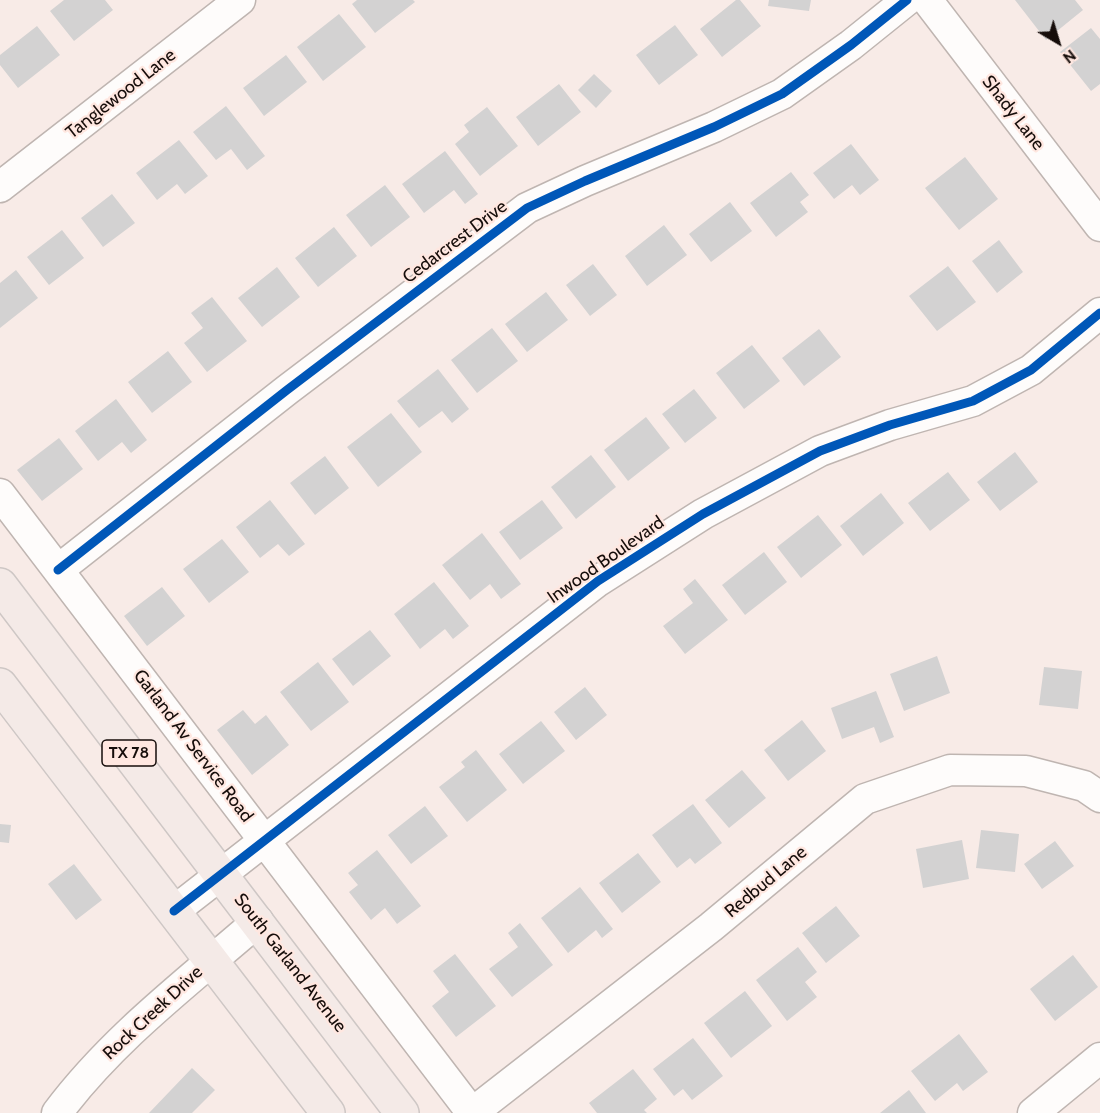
<!DOCTYPE html>
<style>
body{margin:0}
#map{position:relative;width:1100px;height:1113px;overflow:hidden;background:#f8ebe7;font-family:Cabin,sans-serif}
canvas{display:block}
.north{position:absolute;left:1028px;top:12px;width:60px;height:60px;-webkit-text-stroke:4px #ffe7e0;paint-order:stroke;rotate:142deg;font-size:16px;font-weight:700;line-height:24px;text-align:center;color:#160d0a}
.north::after{content:'';display:block;margin:auto;width:21px;height:27px;background:#160d0a;clip-path:polygon(50% 0,100% 100%,50% 72%,0 100%)}
</style>
<div id="map">
<canvas width="1100" height="1113"></canvas>
<div class="north">N</div>
</div>
<script>
const context = document.querySelector('canvas').getContext('2d');
context.lineJoin = 'round';
function fill(path, color) { context.fillStyle = color; context.fill(path, 'evenodd'); }
function strokePath(path, color, width, dash) { context.strokeStyle = color; context.lineWidth = width; context.lineCap = dash ? 'butt' : 'round'; context.setLineDash(dash || []); context.stroke(path); }
function drawText(font, color, halo, rows, align = 'center') {
  context.font = font + ' Cabin,sans-serif'; context.lineWidth = 4.5; context.setLineDash([]); context.textBaseline = 'middle'; context.strokeStyle = halo; context.fillStyle = color; for (const [text, x, y, turn = 0] of rows) {
    context.save(); context.translate(x, y); context.rotate((+turn || 0) * Math.PI / 180); context.textAlign = isNaN(turn) ? turn : align; if (halo) context.strokeText(text, 0, 0); context.fillText(text, 0, 0); context.restore();
  }
}
fill(new Path2D(`
 M 64,0 L 105,0 L 113,10 L 74,41 L 50,11 Z
 M 357,0 L 413,0 L 415,2 L 375,33 L 352,4 Z
 M 736,0 L 740,0 L 761,26 L 722,57 L 700,29 Z
 M 769,0 L 811,0 L 809,11 L 768,6 Z
 M 1015,0 L 1075,0 L 1083,10 L 1046,40 Z
 M 339,14 L 366,47 L 323,81 L 297,47 Z
 M 675,25 L 698,55 L 659,85 L 636,55 Z
 M 37,26 L 60,55 L 18,88 L 0,65 L 0,55 Z
 M 1091,28 L 1100,39 L 1100,84 L 1091,91 L 1060,52 Z
 M 286,55 L 307,82 L 264,116 L 243,88 Z
 M 594,74 L 612,91 L 596,108 L 578,90 Z
 M 559,84 L 581,112 L 538,146 L 516,117 Z
 M 226,106 L 265,156 L 247,170 L 231,149 L 216,160 L 193,132 Z
 M 487,107 L 518,146 L 480,176 L 455,144 L 469,132 L 464,125 Z
 M 179,140 L 208,176 L 185,194 L 177,184 L 157,200 L 136,173 Z
 M 851,144 L 879,180 L 860,195 L 852,185 L 834,199 L 813,173 Z
 M 445,151 L 478,194 L 465,204 L 454,190 L 424,213 L 402,184 Z
 M 965,157 L 998,199 L 959,230 L 925,188 Z
 M 791,172 L 809,195 L 800,202 L 808,212 L 776,237 L 750,203 Z
 M 385,185 L 410,217 L 371,247 L 346,215 Z
 M 112,194 L 135,223 L 103,247 L 81,218 Z
 M 730,202 L 752,231 L 711,262 L 689,234 Z
 M 664,225 L 687,255 L 647,286 L 625,256 Z
 M 334,227 L 357,256 L 318,287 L 295,258 Z
 M 62,230 L 84,258 L 49,285 L 27,257 Z
 M 999,240 L 1023,272 L 997,293 L 972,261 Z
 M 593,264 L 617,295 L 590,316 L 566,285 Z
 M 948,266 L 976,302 L 937,331 L 909,296 Z
 M 277,267 L 300,297 L 262,327 L 238,298 Z
 M 16,270 L 38,298 L 0,328 L 0,283 Z
 M 546,292 L 568,320 L 527,352 L 505,324 Z
 M 212,297 L 247,341 L 207,372 L 184,343 L 203,328 L 191,313 Z
 M 492,328 L 518,361 L 477,393 L 451,360 Z
 M 819,329 L 841,357 L 804,386 L 782,358 Z
 M 752,345 L 780,381 L 744,409 L 716,373 Z
 M 168,351 L 192,382 L 152,413 L 128,382 Z
 M 438,369 L 469,409 L 452,423 L 442,411 L 419,428 L 397,401 Z
 M 694,389 L 717,418 L 685,443 L 662,414 Z
 M 116,399 L 147,440 L 131,453 L 122,442 L 98,461 L 75,431 Z
 M 391,413 L 422,452 L 378,487 L 347,447 Z
 M 646,417 L 670,448 L 628,481 L 604,450 Z
 M 59,438 L 83,469 L 42,501 L 17,470 Z
 M 1015,452 L 1038,482 L 1000,511 L 977,482 Z
 M 591,455 L 616,487 L 576,519 L 551,487 Z
 M 325,456 L 349,488 L 315,515 L 290,483 Z
 M 948,472 L 970,500 L 930,531 L 908,503 Z
 M 881,493 L 904,523 L 863,556 L 840,526 Z
 M 270,500 L 305,544 L 289,556 L 278,544 L 260,558 L 236,527 Z
 M 542,500 L 563,528 L 520,560 L 499,532 Z
 M 818,515 L 842,545 L 801,578 L 777,547 Z
 M 482,533 L 521,584 L 501,599 L 490,584 L 470,600 L 442,565 Z
 M 222,539 L 249,572 L 209,603 L 183,569 Z
 M 764,552 L 787,582 L 745,615 L 722,585 Z
 M 695,579 L 728,620 L 685,654 L 663,626 L 693,603 L 683,589 Z
 M 434,582 L 469,626 L 453,639 L 445,629 L 420,649 L 394,614 Z
 M 162,587 L 185,616 L 147,646 L 124,616 Z
 M 370,630 L 391,656 L 353,686 L 332,659 Z
 M 937,656 L 950,693 L 904,711 L 890,674 Z
 M 318,662 L 349,702 L 311,731 L 280,692 Z
 M 1044,667 L 1082,671 L 1078,709 L 1039,705 Z
 M 585,687 L 607,715 L 576,740 L 554,712 Z
 M 876,691 L 894,737 L 880,743 L 874,727 L 842,739 L 831,708 Z
 M 243,710 L 255,724 L 266,715 L 289,745 L 252,775 L 217,730 Z
 M 802,720 L 826,751 L 788,781 L 764,750 Z
 M 541,721 L 565,751 L 523,784 L 499,754 Z
 M 476,750 L 507,790 L 467,822 L 439,787 L 465,767 L 461,762 Z
 M 742,770 L 766,798 L 729,828 L 705,800 Z
 M 693,804 L 722,843 L 695,864 L 690,858 L 677,868 L 652,835 Z
 M 425,806 L 448,836 L 411,864 L 388,835 Z
 M 0,824 L 11,825 L 9,843 L 0,842 Z
 M 981,830 L 1019,834 L 1015,872 L 976,868 Z
 M 962,840 L 969,879 L 923,888 L 916,849 Z
 M 1055,841 L 1074,866 L 1042,889 L 1024,864 Z
 M 377,850 L 421,906 L 397,924 L 385,908 L 371,920 L 349,892 L 358,885 L 348,873 Z
 M 638,853 L 661,882 L 622,913 L 599,883 Z
 M 74,864 L 102,900 L 76,920 L 48,884 Z
 M 580,887 L 613,929 L 602,938 L 596,930 L 568,953 L 541,918 Z
 M 836,906 L 860,936 L 826,963 L 802,933 Z
 M 520,923 L 553,965 L 512,997 L 489,969 L 518,947 L 508,933 Z
 M 798,947 L 817,972 L 805,982 L 817,997 L 787,1021 L 756,980 Z
 M 455,954 L 496,1006 L 456,1037 L 432,1006 L 449,992 L 433,971 Z
 M 1073,955 L 1098,987 L 1055,1021 L 1030,989 Z
 M 745,991 L 772,1026 L 731,1058 L 704,1023 Z
 M 959,1034 L 988,1072 L 963,1091 L 957,1083 L 935,1101 L 911,1071 Z
 M 693,1038 L 723,1076 L 692,1100 L 683,1089 L 674,1096 L 653,1069 Z
 M 192,1068 L 215,1090 L 192,1113 L 149,1113 Z
 M 633,1069 L 657,1099 L 644,1110 L 647,1113 L 597,1113 L 589,1103 Z
 M 909,1090 L 926,1113 L 880,1113 Z`), '#d3d2d2');
const minor = new Path2D(`
 M 927,0 L 1100,226
 M 0,187 L 240,0
 M 0,494 L 472,1113
 M 58,570 L 287,390 L 527,208 L 585,181 L 714,127 L 782,94 L 851,45 L 907,0
 M 174,911 L 598,581 L 703,514 L 820,451 L 890,425 L 973,401 L 1031,370 L 1100,313
 M 57,1113 C 113,1038 188,982 258,921
 M 472,1113 L 711,927 L 865,799 L 950,770 L 1026,771 L 1084,786 L 1100,797
 M 1033,1113 L 1100,1058`);
const primary = new Path2D(`
 M 0,585 L 402,1113
 M 0,685 L 328,1113`);
strokePath(minor, '#bfb5b1', 33);
strokePath(primary, '#cec7c5', 36);
strokePath(minor, '#fefcfb', 30);
strokePath(primary, '#f4eae7', 33);
strokePath(new Path2D(`
 M 58,570 L 287,390 L 527,208 L 585,181 L 714,127 L 782,94 L 851,45 L 907,0
 M 174,911 L 598,581 L 703,514 L 820,451 L 890,425 L 973,401 L 1031,370 L 1100,313`), '#0057b8', 9);
for (const [x, y, w] of [
 [129,753,54]
]) { const box = new Path2D(); box.roundRect(x - w / 2, y - 13, w, 26, 4.5); context.fillStyle = '#ffe7e0'; context.fill(box); strokePath(box, '#160d0a', 1.5); }
drawText('bold 16px', '#160d0a', null, [
 ["TX 78",129,753]
]);
drawText('18px', '#160d0a', '#ffe7e0', [
 ["Tanglewood Lane",121,94,-38],
 ["Shady Lane",1013,113,52],
 ["Cedarcrest Drive",455,242,-37],
 ["Inwood Boulevard",606,560,-35],
 ["Garland Av Service Road",193,746,53],
 ["Redbud Lane",766,882,-40],
 ["South Garland Avenue",290,963,52],
 ["Rock Creek Drive",153,1013,-43]
]);
</script>
